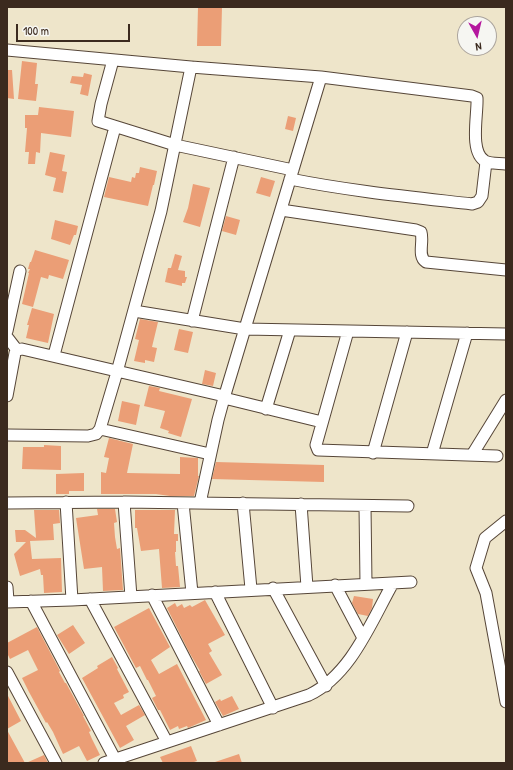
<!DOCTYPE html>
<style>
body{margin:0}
#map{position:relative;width:513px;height:770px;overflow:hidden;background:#eee5ca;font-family:"Patrick Hand",sans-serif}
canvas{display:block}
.frame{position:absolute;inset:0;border:8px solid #3b2a1e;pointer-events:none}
.north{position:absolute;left:457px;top:16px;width:40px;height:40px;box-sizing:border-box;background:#f6f6f2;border:1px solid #aba49d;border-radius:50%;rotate:172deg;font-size:11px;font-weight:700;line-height:16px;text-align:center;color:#3b2a1e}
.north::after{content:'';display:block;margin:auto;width:14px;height:18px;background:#b5179e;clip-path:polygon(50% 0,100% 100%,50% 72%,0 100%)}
.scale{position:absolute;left:16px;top:24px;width:114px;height:18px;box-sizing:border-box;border:2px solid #3b2a1e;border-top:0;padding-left:5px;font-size:12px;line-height:14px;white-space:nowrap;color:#3b2a1e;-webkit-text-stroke:3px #f6f6f2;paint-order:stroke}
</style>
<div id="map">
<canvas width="513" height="770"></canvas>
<div class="frame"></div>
<div class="north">N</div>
<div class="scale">100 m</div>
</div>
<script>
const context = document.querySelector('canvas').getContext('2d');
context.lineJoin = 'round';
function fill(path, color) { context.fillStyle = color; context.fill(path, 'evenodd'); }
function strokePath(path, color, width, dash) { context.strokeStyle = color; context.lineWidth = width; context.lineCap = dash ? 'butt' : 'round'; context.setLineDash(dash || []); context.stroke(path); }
fill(new Path2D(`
 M 198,7 L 222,7 L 221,46 L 197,46 Z
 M 22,61 L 37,63 L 35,84 L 38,84 L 36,101 L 18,99 Z
 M 7,70 L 12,70 L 14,99 L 7,98 Z
 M 84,73 L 92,75 L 88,96 L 80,94 L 82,85 L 70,83 L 72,76 L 83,77 Z
 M 39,107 L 74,111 L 71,137 L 41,133 L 40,153 L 36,152 L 35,164 L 28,164 L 29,152 L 25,152 L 27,128 L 25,128 L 25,115 L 38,115 Z
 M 288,116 L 296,118 L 293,131 L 285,129 Z
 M 50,152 L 65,155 L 62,171 L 67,172 L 63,193 L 53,191 L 56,178 L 45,175 Z
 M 140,167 L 157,171 L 154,185 L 153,185 L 148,206 L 104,197 L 109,177 L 131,182 L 132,177 L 135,178 L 136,173 L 139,173 Z
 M 261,177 L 275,181 L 270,197 L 256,193 Z
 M 193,184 L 210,188 L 200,227 L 183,222 L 188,208 Z
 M 226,216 L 240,220 L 236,235 L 222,231 Z
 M 55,220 L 78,226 L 76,235 L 74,235 L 70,245 L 51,239 Z
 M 35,250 L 69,260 L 63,279 L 49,275 L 48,279 L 41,277 L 33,307 L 22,304 L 29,273 L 28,273 L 30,269 L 28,269 L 30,262 L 31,262 Z
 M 175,254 L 182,256 L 178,270 L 185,271 L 185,277 L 187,277 L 185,283 L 182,283 L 182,286 L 165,282 L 168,268 L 171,268 Z
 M 32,308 L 54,314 L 48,343 L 26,338 L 29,325 L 27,325 Z
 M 140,319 L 158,322 L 152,347 L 157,348 L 154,362 L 145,360 L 145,363 L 134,361 L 139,340 L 135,339 Z
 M 179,329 L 193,332 L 188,353 L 174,350 Z
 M 205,370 L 216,373 L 213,386 L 202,384 Z
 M 149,386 L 160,388 L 159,391 L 192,399 L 181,437 L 168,433 L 169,431 L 160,428 L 165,411 L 144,406 Z
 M 122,401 L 140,405 L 136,425 L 118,421 Z
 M 109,438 L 133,444 L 127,473 L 180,474 L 180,457 L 198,458 L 198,476 L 199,476 L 194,496 L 170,496 L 156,494 L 101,494 L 101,472 L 106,473 L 109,458 L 104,457 Z
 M 44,445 L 61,446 L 61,470 L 22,469 L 23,447 L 44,447 Z
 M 216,462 L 324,465 L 324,482 L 212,479 Z
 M 84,473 L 84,491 L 69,491 L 69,494 L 56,494 L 56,474 Z
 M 97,509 L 115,509 L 117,522 L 114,523 L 115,537 L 117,549 L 120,548 L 123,590 L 103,591 L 102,567 L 84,569 L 76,518 L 98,515 Z
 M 34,510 L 59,510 L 60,523 L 53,524 L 54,540 L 30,541 L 32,559 L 61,558 L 62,592 L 44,593 L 43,575 L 41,575 L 40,569 L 20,576 L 14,554 L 26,542 L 16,542 L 15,530 L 25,530 L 36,538 Z
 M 135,510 L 175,510 L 174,534 L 178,534 L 178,541 L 176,541 L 176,552 L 175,552 L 176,566 L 178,566 L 180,587 L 162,588 L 159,549 L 141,551 L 137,528 L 135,528 Z
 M 354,596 L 373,599 L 372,608 L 368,616 L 358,614 L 352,603 Z
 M 205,600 L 225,635 L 208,644 L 212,651 L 209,653 L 222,675 L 206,684 L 199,671 L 200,671 L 189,652 L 167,608 L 175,603 L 177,607 L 182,604 L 184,608 L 190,605 L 192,607 Z
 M 149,608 L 170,647 L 151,660 L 159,674 L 177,664 L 206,720 L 188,728 L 187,726 L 179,729 L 178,726 L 170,730 L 160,710 L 158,710 L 152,698 L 156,696 L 148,680 L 147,680 L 140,666 L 136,668 L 114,627 Z
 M 73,625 L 85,643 L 69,654 L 57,635 Z
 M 37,627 L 60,671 L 59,672 L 65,683 L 66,683 L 84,716 L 83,716 L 91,731 L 89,732 L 92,739 L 100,755 L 87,761 L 79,746 L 63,754 L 53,732 L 47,722 L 46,723 L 29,692 L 22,678 L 38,670 L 28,650 L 10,659 L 7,653 L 7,643 Z
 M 112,657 L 118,668 L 117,669 L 129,692 L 123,695 L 124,698 L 114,703 L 121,715 L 139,705 L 145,715 L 126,726 L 134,740 L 120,748 L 82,678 L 98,668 L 97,666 Z
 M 7,694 L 21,721 L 7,729 Z
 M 232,696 L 239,709 L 223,716 L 215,702 L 220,699 L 221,701 Z
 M 7,730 L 25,763 L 7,763 Z
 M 191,746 L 197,761 L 191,763 L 163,763 L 160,757 Z
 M 239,754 L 242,763 L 215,763 L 215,762 Z
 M 44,755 L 48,763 L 26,763 Z`), '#eb9e76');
const minor = new Path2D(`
 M 7,50 L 191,67 L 321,77 L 472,96 L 477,98 C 478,114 469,152 485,161 C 490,164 500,163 506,164
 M 113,60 L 101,104 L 98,121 L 175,145 L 293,170
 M 321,77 L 224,398 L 322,422
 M 290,179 C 350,191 411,197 472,204 L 478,202 L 482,196 L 486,162
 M 281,210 L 416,230 L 421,232 C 424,242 417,256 426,262 L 506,270
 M 134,311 L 245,329 L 506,334
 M 192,321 L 234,157
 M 7,331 L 20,271
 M 348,331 L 316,445 L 318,450 L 497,456
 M 7,337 L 17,350
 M 54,355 L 115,127
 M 7,396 L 15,353 L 17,350 L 22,349 L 220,395 L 224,398 L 218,420 L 200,503
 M 266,409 L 290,330
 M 100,429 L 210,454
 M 7,435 L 88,436 L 96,434 L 100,429 L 117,372 L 161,211 L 191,67
 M 373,453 L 407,332
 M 432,454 L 467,333
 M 472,455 L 506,400
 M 66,502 L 72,600
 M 124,502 L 131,597
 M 7,503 L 124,502 L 408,506
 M 183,503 L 192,593
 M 243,503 L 251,589
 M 301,504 L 307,587
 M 365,506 L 366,584
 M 506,521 L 485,538 L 476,568 L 486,593 L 506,702
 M 335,585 L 363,638
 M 7,587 L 8,601
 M 273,588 L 326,686
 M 215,592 L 273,708
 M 152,595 L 219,725
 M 90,599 L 167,742
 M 31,601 L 115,759
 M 7,602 L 72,600 L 411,582
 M 7,672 L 56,763
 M 104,763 L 309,695 C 351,675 371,622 393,583`);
strokePath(minor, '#564638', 13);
strokePath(minor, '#fff', 11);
</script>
